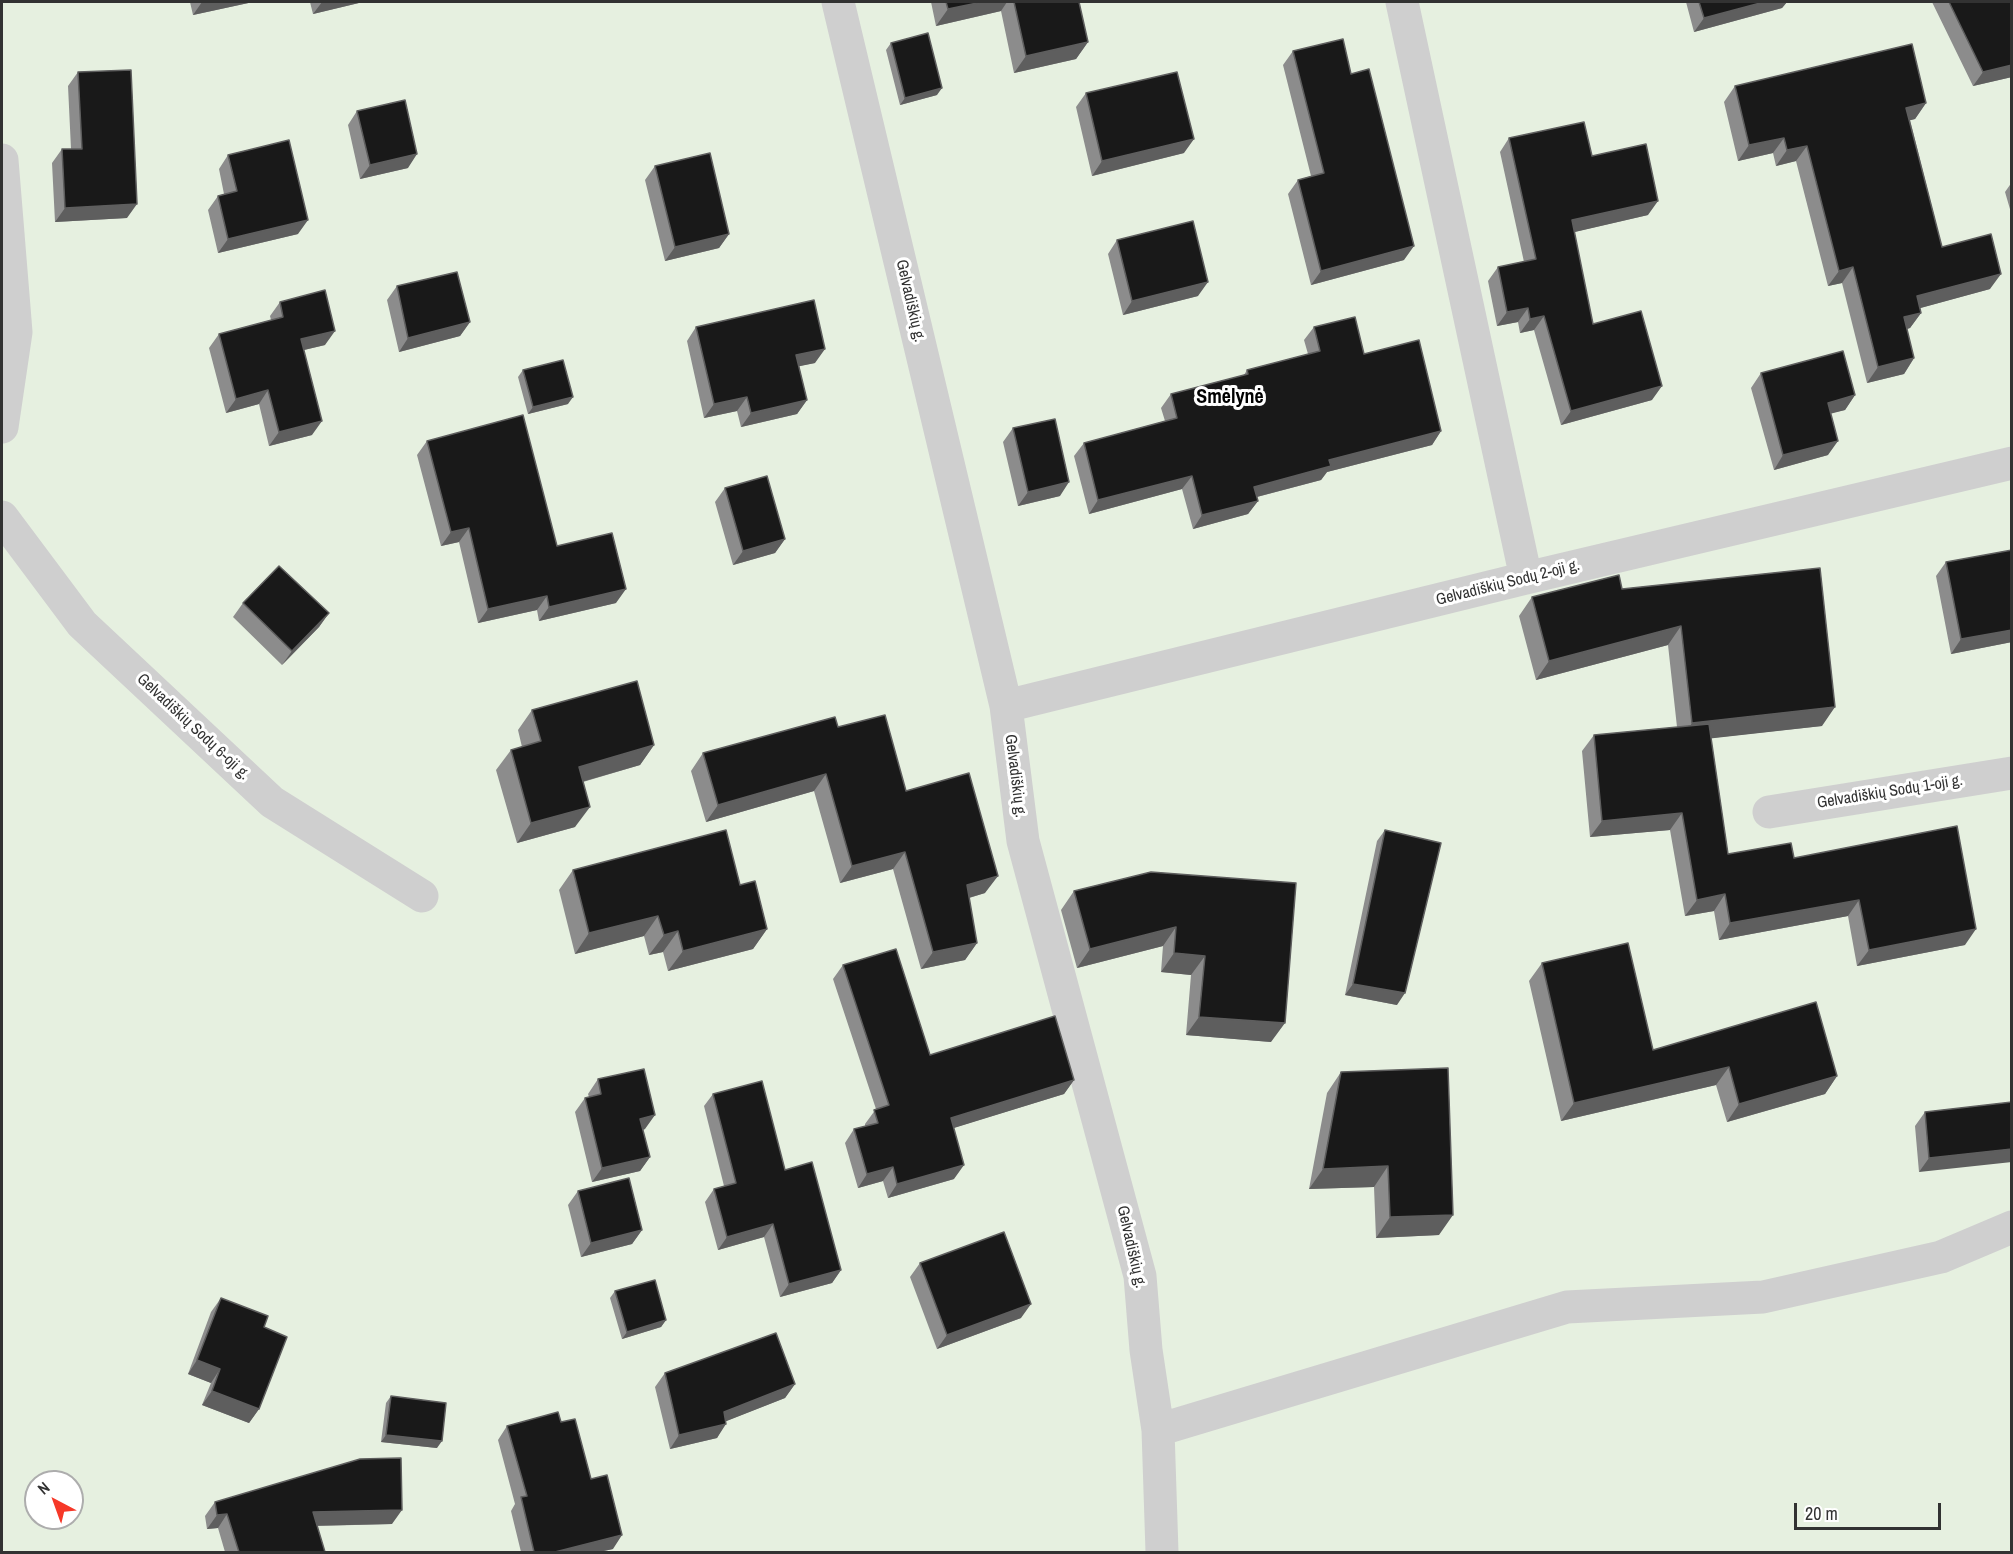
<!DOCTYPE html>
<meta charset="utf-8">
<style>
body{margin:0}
#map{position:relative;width:2013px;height:1554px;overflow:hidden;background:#fff;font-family:"Archivo Narrow",sans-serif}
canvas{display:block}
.frame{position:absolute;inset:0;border:3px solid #323232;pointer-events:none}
.north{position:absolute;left:24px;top:1470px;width:60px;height:60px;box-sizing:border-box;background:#fff;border:2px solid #adadad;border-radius:50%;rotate:319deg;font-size:16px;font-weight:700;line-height:24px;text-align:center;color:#323232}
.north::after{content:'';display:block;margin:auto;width:21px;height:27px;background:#f63828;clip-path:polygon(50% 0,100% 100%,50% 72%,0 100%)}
.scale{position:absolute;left:1794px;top:1503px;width:147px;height:27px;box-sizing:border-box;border:3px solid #323232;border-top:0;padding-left:8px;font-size:18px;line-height:21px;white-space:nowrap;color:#323232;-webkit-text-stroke:4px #fff;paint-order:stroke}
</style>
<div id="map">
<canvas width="2013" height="1554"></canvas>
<div class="frame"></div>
<div class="north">N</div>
<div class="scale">20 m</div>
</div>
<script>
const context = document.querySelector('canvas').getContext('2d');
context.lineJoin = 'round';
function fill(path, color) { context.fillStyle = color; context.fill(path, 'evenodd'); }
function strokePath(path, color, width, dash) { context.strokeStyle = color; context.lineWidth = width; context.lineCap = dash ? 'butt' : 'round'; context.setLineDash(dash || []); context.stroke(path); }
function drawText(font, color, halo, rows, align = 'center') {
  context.font = font + ' "Archivo Narrow",sans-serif'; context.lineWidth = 6; context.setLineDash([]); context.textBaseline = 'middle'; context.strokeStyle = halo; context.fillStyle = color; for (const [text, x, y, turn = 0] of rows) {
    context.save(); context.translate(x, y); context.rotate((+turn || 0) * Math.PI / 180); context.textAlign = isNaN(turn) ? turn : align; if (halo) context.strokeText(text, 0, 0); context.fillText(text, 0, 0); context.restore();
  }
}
fill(new Path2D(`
 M 2,2 L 2011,2 L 2011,1552 L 2,1552 ZM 36,1482 L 72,1482 L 72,1518 L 36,1518 Z`), '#e6f0e0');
strokePath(new Path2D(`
 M 838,2 L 1006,706 L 1023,841 L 1140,1276 L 1146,1350 L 1158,1430 L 1162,1552
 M 1402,2 L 1526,578
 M 2,160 L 16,332 L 2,427
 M 2,517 L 82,624 L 272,802 L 422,896
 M 1006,706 L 1526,578 L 2012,463
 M 1769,812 L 2012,773
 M 1158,1430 L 1567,1307 L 1763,1297 L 1941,1257 L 2012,1227`), '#cfcfcf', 33);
fill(new Path2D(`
 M 190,2 L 253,2 L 193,15 Z
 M 310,2 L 363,2 L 313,14 Z
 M 931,2 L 1086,2 L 1079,3 L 1088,42 L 1076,59 L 1014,73 L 1001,11 L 936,26 Z
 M 1686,2 L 1787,2 L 1782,8 L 1694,32 Z
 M 1932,2 L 2012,2 L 2012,77 L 1973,86 Z
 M 891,43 L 937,95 L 900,105 L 886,50 Z
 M 1293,51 L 1351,74 L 1404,260 L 1311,285 L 1288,194 L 1298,180 L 1311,176 L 1283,65 Z
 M 78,72 L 127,218 L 55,222 L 52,163 L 62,149 L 71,149 L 68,86 Z
 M 1735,86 L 1926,103 L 1915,119 L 1910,120 L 1942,247 L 1990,289 L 1920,308 L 1921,313 L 1910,328 L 1907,329 L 1914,358 L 1904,374 L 1867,383 L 1842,283 L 1828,286 L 1796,161 L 1776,166 L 1773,153 L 1738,161 L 1724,102 Z
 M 1086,93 L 1184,153 L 1092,176 L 1076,107 Z
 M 357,111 L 408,168 L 360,179 L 348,125 Z
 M 1509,138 L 1592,156 L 1648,215 L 1574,232 L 1593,324 L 1652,400 L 1561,425 L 1534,330 L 1520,333 L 1518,322 L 1497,326 L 1488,281 L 1498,267 L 1524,262 L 1500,152 Z
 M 228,155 L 298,234 L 218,253 L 208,210 L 218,196 L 224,194 L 219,169 Z
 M 655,166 L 729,234 L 719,248 L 665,261 L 645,180 Z
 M 2012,182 L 2012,216 L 2005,192 Z
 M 1117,240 L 1198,296 L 1123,315 L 1108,254 Z
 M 397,286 L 470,322 L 460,336 L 399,352 L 387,300 Z
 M 280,302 L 325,345 L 304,350 L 312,435 L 269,446 L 259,404 L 226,413 L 209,348 L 219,334 L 271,320 L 270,316 Z
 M 696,327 L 815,363 L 799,366 L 807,400 L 797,414 L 741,427 L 737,411 L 704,418 L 687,341 Z
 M 1314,327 L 1364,354 L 1441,431 L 1432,445 L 1327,472 L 1321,480 L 1257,497 L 1258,501 L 1248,514 L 1193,529 L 1182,489 L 1089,514 L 1074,456 L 1084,443 L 1165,421 L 1161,408 L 1171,394 L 1244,375 L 1247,370 L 1308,354 L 1304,340 Z
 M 523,370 L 568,404 L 528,414 L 518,377 Z
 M 1761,373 L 1855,395 L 1845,410 L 1831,413 L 1828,455 L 1774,470 L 1751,388 Z
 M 1013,428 L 1060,496 L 1018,506 L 1003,442 Z
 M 427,441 L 557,546 L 616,603 L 539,621 L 537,610 L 478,623 L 459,542 L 441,546 L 417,455 Z
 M 725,488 L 785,539 L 775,553 L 733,565 L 715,502 Z
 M 1946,562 L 2012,642 L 1951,654 L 1936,576 Z
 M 1820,568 L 1822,726 L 1711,738 L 1728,854 L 1794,858 L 1965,945 L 1857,966 L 1848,916 L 1719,940 L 1714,911 L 1685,916 L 1670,830 L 1590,837 L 1582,751 L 1594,735 L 1677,727 L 1668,645 L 1536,680 L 1519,616 L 1532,597 L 1622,589 Z
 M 243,603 L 329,613 L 319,627 L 282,665 L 233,617 Z
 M 532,710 L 654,745 L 640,765 L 583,782 L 575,827 L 517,843 L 496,770 L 511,750 L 522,747 L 518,730 Z
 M 838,727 L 906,791 L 985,893 L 969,898 L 977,943 L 965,960 L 921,969 L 893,869 L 840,883 L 814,791 L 706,822 L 691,771 L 703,753 Z
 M 1385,830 L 1397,1005 L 1345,995 L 1377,841 Z
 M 573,870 L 740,885 L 767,929 L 753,949 L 668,971 L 663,952 L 649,955 L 644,936 L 575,954 L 559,890 Z
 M 1151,872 L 1271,1042 L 1186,1035 L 1191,975 L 1161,972 L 1163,946 L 1077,968 L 1061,910 L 1074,891 Z
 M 1542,963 L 1653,1050 L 1837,1076 L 1825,1094 L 1727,1122 L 1716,1085 L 1561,1121 L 1529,981 Z
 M 843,965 L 930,1055 L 1074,1080 L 1064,1094 L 953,1128 L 954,1179 L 888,1198 L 883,1181 L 858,1188 L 845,1143 L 854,1129 L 865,1126 L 865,1124 L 876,1109 L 833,979 Z
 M 1341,1072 L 1439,1235 L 1376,1238 L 1374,1187 L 1309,1189 L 1327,1093 Z
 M 598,1079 L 645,1129 L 643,1130 L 650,1157 L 640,1171 L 592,1182 L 575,1112 L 585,1098 L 589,1097 L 588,1094 Z
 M 713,1094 L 785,1170 L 841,1270 L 832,1283 L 780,1297 L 764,1237 L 718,1250 L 705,1202 L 714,1189 L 724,1186 L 704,1106 Z
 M 2012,1102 L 1919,1172 L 1915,1126 L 1925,1112 Z
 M 578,1191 L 642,1230 L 632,1244 L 581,1257 L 568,1205 Z
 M 920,1263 L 1021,1318 L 937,1349 L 910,1277 Z
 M 615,1291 L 666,1320 L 661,1327 L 622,1339 L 610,1298 Z
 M 221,1298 L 264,1327 L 259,1409 L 249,1423 L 202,1405 L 211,1383 L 188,1374 L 211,1312 Z
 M 665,1373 L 795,1384 L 785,1398 L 726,1421 L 717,1438 L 670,1449 L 655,1387 Z
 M 391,1396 L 437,1448 L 381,1442 L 386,1403 Z
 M 561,1422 L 591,1479 L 613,1549 L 599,1552 L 521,1552 L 511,1511 L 515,1504 L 498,1440 L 507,1426 Z
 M 215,1502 L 392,1524 L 317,1526 L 325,1552 L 225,1552 L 218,1528 L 207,1529 L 205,1516 Z`), '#8c8c8c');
fill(new Path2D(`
 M 202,2 L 253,2 L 193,15 Z
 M 322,2 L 363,2 L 313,14 Z
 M 982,2 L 1007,2 L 1001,11 L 936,26 L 948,9 Z
 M 1764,2 L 1787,2 L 1782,8 L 1694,32 L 1704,18 Z
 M 1088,42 L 1076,59 L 1014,73 L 1026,56 Z
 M 2012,65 L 2012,77 L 1973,86 L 1983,72 Z
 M 942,88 L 937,95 L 900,105 L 905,98 Z
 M 1926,103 L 1915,119 L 1896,124 L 1906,108 Z
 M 1784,138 L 1773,153 L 1738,161 L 1749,145 Z
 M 1194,139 L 1184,153 L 1092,176 L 1102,161 Z
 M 1807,146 L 1796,161 L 1776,166 L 1787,150 Z
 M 417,154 L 408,168 L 360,179 L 370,165 Z
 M 1658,201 L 1648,215 L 1562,235 L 1572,220 Z
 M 137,204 L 127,218 L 55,222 L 65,208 Z
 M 308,220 L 298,234 L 218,253 L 228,239 Z
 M 729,234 L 719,248 L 665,261 L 675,247 Z
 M 1414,246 L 1404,260 L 1311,285 L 1321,271 Z
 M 1853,267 L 1842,283 L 1828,286 L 1839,271 Z
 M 2001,274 L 1990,289 L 1906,312 L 1917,296 Z
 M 1208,282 L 1198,296 L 1123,315 L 1132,301 Z
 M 1528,308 L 1518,322 L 1497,326 L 1507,312 Z
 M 1921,313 L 1910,328 L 1893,333 L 1904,317 Z
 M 1544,316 L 1534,330 L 1520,333 L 1530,319 Z
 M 470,322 L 460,336 L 399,352 L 408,338 Z
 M 335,331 L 325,345 L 291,353 L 301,339 Z
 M 825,349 L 815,363 L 786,369 L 796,355 Z
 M 1914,358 L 1904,374 L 1867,383 L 1878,367 Z
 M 1662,386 L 1652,400 L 1561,425 L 1571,411 Z
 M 268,390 L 259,404 L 226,413 L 236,399 Z
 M 1855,395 L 1845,410 L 1818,417 L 1828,403 Z
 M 573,397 L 568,404 L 528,414 L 533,407 Z
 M 747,397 L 737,411 L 704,418 L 714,404 Z
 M 807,400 L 797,414 L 741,427 L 751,413 Z
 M 322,421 L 312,435 L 269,446 L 279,432 Z
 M 1441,431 L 1432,445 L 1327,472 L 1321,480 L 1245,500 L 1254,487 L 1329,460 Z
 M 1838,441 L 1828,455 L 1774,470 L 1783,455 Z
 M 1192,476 L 1182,489 L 1089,514 L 1098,500 Z
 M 1069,482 L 1060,496 L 1018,506 L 1028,492 Z
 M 1258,501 L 1248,514 L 1193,529 L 1202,515 Z
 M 469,528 L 459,542 L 441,546 L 451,532 Z
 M 785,539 L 775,553 L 733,565 L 743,551 Z
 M 626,589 L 616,603 L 539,621 L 549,607 Z
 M 547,596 L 537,610 L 478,623 L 488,609 Z
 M 329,613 L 319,627 L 282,665 L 292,651 Z
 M 1681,626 L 1668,645 L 1536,680 L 1549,661 Z
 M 2012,630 L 2012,642 L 1951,654 L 1961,639 Z
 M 1835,707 L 1822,726 L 1679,742 L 1692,723 Z
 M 654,745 L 640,765 L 564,787 L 579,767 Z
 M 826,774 L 814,791 L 706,822 L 718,805 Z
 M 590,807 L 575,827 L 517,843 L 531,823 Z
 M 1682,813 L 1670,830 L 1590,837 L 1602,821 Z
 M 905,852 L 893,869 L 840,883 L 852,866 Z
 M 998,876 L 985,893 L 955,902 L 967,885 Z
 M 1725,894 L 1714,911 L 1685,916 L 1697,900 Z
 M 1859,900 L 1848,916 L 1719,940 L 1730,923 Z
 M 658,916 L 644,936 L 575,954 L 589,933 Z
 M 1176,927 L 1163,946 L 1077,968 L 1090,949 Z
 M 767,929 L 753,949 L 668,971 L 683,951 Z
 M 1976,929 L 1965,945 L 1857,966 L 1869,950 Z
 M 678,931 L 663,952 L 649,955 L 664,935 Z
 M 977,943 L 965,960 L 921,969 L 933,952 Z
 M 1174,953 L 1205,956 L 1191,975 L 1161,972 Z
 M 1353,984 L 1405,993 L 1397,1005 L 1345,995 Z
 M 1199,1017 L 1285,1023 L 1271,1042 L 1186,1035 Z
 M 1729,1067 L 1716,1085 L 1561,1121 L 1574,1103 Z
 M 1837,1076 L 1825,1094 L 1727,1122 L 1739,1104 Z
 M 1074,1080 L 1064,1094 L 941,1132 L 951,1118 Z
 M 655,1115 L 645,1129 L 631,1133 L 640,1119 Z
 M 2012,1149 L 2012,1162 L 1919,1172 L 1929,1158 Z
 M 650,1157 L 640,1171 L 592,1182 L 602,1168 Z
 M 964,1165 L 954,1179 L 888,1198 L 897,1184 Z
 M 1388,1166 L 1374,1187 L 1309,1189 L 1323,1169 Z
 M 893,1167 L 883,1181 L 858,1188 L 867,1174 Z
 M 1453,1215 L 1439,1235 L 1376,1238 L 1390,1217 Z
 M 773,1224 L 764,1237 L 718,1250 L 727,1237 Z
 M 642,1230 L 632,1244 L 581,1257 L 591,1243 Z
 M 841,1270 L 832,1283 L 780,1297 L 789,1284 Z
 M 1031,1304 L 1021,1318 L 937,1349 L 947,1335 Z
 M 666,1320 L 661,1327 L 622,1339 L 627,1332 Z
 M 197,1360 L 220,1369 L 211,1383 L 188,1374 Z
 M 795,1384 L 785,1398 L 714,1426 L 724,1412 Z
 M 212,1391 L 259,1409 L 249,1423 L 202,1405 Z
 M 726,1424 L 717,1438 L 670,1449 L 679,1435 Z
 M 386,1435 L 442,1441 L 437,1448 L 381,1442 Z
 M 402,1510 L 392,1524 L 303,1526 L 313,1512 Z
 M 227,1514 L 218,1528 L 207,1529 L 217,1515 Z
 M 622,1535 L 613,1549 L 599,1552 L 555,1552 Z`), '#5e5e5e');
const building = new Path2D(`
 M 946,2 L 982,2 L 948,9 Z
 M 1014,2 L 1079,2 L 1088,42 L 1026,56 Z
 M 1699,2 L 1764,2 L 1704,18 Z
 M 1949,2 L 2012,2 L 2012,65 L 1983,72 Z
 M 928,33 L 942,88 L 905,98 L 891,43 Z
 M 1343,39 L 1351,74 L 1369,69 L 1414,246 L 1321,271 L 1298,180 L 1324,173 L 1293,51 Z
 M 1912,44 L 1926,103 L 1906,108 L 1942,247 L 1991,234 L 2001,274 L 1917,296 L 1921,313 L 1904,317 L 1914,358 L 1878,367 L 1853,267 L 1839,271 L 1807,146 L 1787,150 L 1784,138 L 1749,145 L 1735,86 Z
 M 131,70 L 137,204 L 65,208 L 62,149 L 82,149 L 78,72 Z
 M 1177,72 L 1194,139 L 1102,161 L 1086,93 Z
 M 405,100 L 417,154 L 370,165 L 357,111 Z
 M 1584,122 L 1592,156 L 1646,144 L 1658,201 L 1572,220 L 1593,324 L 1641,311 L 1662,386 L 1571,411 L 1544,316 L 1530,319 L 1528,308 L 1507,312 L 1498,267 L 1536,259 L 1509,138 Z
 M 289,140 L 308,220 L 228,239 L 218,196 L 237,191 L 228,155 Z
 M 710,153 L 729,234 L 675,247 L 655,166 Z
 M 1193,221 L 1208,282 L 1132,301 L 1117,240 Z
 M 457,272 L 470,322 L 408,338 L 397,286 Z
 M 325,290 L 335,331 L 301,339 L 322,421 L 279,432 L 268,390 L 236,399 L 219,334 L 283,317 L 280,302 Z
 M 814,300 L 825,349 L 796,355 L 807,400 L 751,413 L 747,397 L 714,404 L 696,327 Z
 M 1355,317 L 1364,354 L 1419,340 L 1441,431 L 1329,460 L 1331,466 L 1254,487 L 1258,501 L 1202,515 L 1192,476 L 1098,500 L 1084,443 L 1177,418 L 1171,394 L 1248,374 L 1247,370 L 1320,351 L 1314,327 Z
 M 1843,351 L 1855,395 L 1828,403 L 1838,441 L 1783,455 L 1761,373 Z
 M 563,360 L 573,397 L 533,407 L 523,370 Z
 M 523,415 L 557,546 L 612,533 L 626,589 L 549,607 L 547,596 L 488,609 L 469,528 L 451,532 L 427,441 Z
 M 1055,419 L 1069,482 L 1028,492 L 1013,428 Z
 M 767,476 L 785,539 L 743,551 L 725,488 Z
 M 2012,550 L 2012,630 L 1961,639 L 1946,562 Z
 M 279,566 L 329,613 L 292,651 L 243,603 Z
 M 1820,568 L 1835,707 L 1692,723 L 1681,626 L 1549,661 L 1532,597 L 1619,575 L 1622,589 Z
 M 637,681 L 654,745 L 579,767 L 590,807 L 531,823 L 511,750 L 541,741 L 532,710 Z
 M 885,715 L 906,791 L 969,773 L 998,876 L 967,885 L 977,943 L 933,952 L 905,852 L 852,866 L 826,774 L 718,805 L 703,753 L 835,717 L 838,727 Z
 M 1709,724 L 1728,854 L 1791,843 L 1794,858 L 1957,826 L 1976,929 L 1869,950 L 1859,900 L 1730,923 L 1725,894 L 1697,900 L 1682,813 L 1602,821 L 1594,735 Z
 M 726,830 L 740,885 L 755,881 L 767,929 L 683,951 L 678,931 L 664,935 L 658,916 L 589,933 L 573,870 Z
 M 1385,830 L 1441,843 L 1405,993 L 1353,984 Z
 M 1151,872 L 1296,883 L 1285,1023 L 1199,1017 L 1205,956 L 1174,953 L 1176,927 L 1090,949 L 1074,891 Z
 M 1628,943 L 1653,1050 L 1816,1002 L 1837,1076 L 1739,1104 L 1729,1067 L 1574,1103 L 1542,963 Z
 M 896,949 L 930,1055 L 1055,1016 L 1074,1080 L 951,1118 L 964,1165 L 897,1184 L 893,1167 L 867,1174 L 854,1129 L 878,1123 L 874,1110 L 889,1105 L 843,965 Z
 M 1448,1068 L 1453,1215 L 1390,1217 L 1388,1166 L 1323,1169 L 1341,1072 Z
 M 644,1069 L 655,1115 L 640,1119 L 650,1157 L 602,1168 L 585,1098 L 601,1094 L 598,1079 Z
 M 762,1081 L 785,1170 L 812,1162 L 841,1270 L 789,1284 L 773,1224 L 727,1237 L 714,1189 L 736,1183 L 713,1094 Z
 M 2012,1102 L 2012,1149 L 1929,1158 L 1925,1112 Z
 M 629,1178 L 642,1230 L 591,1243 L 578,1191 Z
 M 1004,1232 L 1031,1304 L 947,1335 L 920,1263 Z
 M 655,1280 L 666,1320 L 627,1332 L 615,1291 Z
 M 221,1298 L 268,1316 L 264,1327 L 287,1337 L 259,1409 L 212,1391 L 220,1369 L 197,1360 Z
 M 776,1333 L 795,1384 L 724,1412 L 726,1424 L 679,1435 L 665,1373 Z
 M 391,1396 L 446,1403 L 442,1441 L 386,1435 Z
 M 558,1412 L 561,1422 L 575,1419 L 591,1479 L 607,1475 L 622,1535 L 555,1552 L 534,1552 L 521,1497 L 527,1496 L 507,1426 Z
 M 401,1458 L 402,1510 L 313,1512 L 325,1552 L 239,1552 L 227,1514 L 217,1515 L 215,1502 L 360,1459 Z`);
fill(building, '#191919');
strokePath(building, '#5e5e5e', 1.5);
drawText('16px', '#323232', '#fff', [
 ["Gelvadiškių g.",910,301,77],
 ["Gelvadiškių Sodų 2-oji g.",1508,583,-14],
 ["Gelvadiškių Sodų 6-oji g.",193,727,43],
 ["Gelvadiškių g.",1015,776,83],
 ["Gelvadiškių Sodų 1-oji g.",1890,792,-9],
 ["Gelvadiškių g.",1131,1247,77]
]);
drawText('bold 20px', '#000', '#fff', [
 ["Smėlynė",1230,398]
]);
</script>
